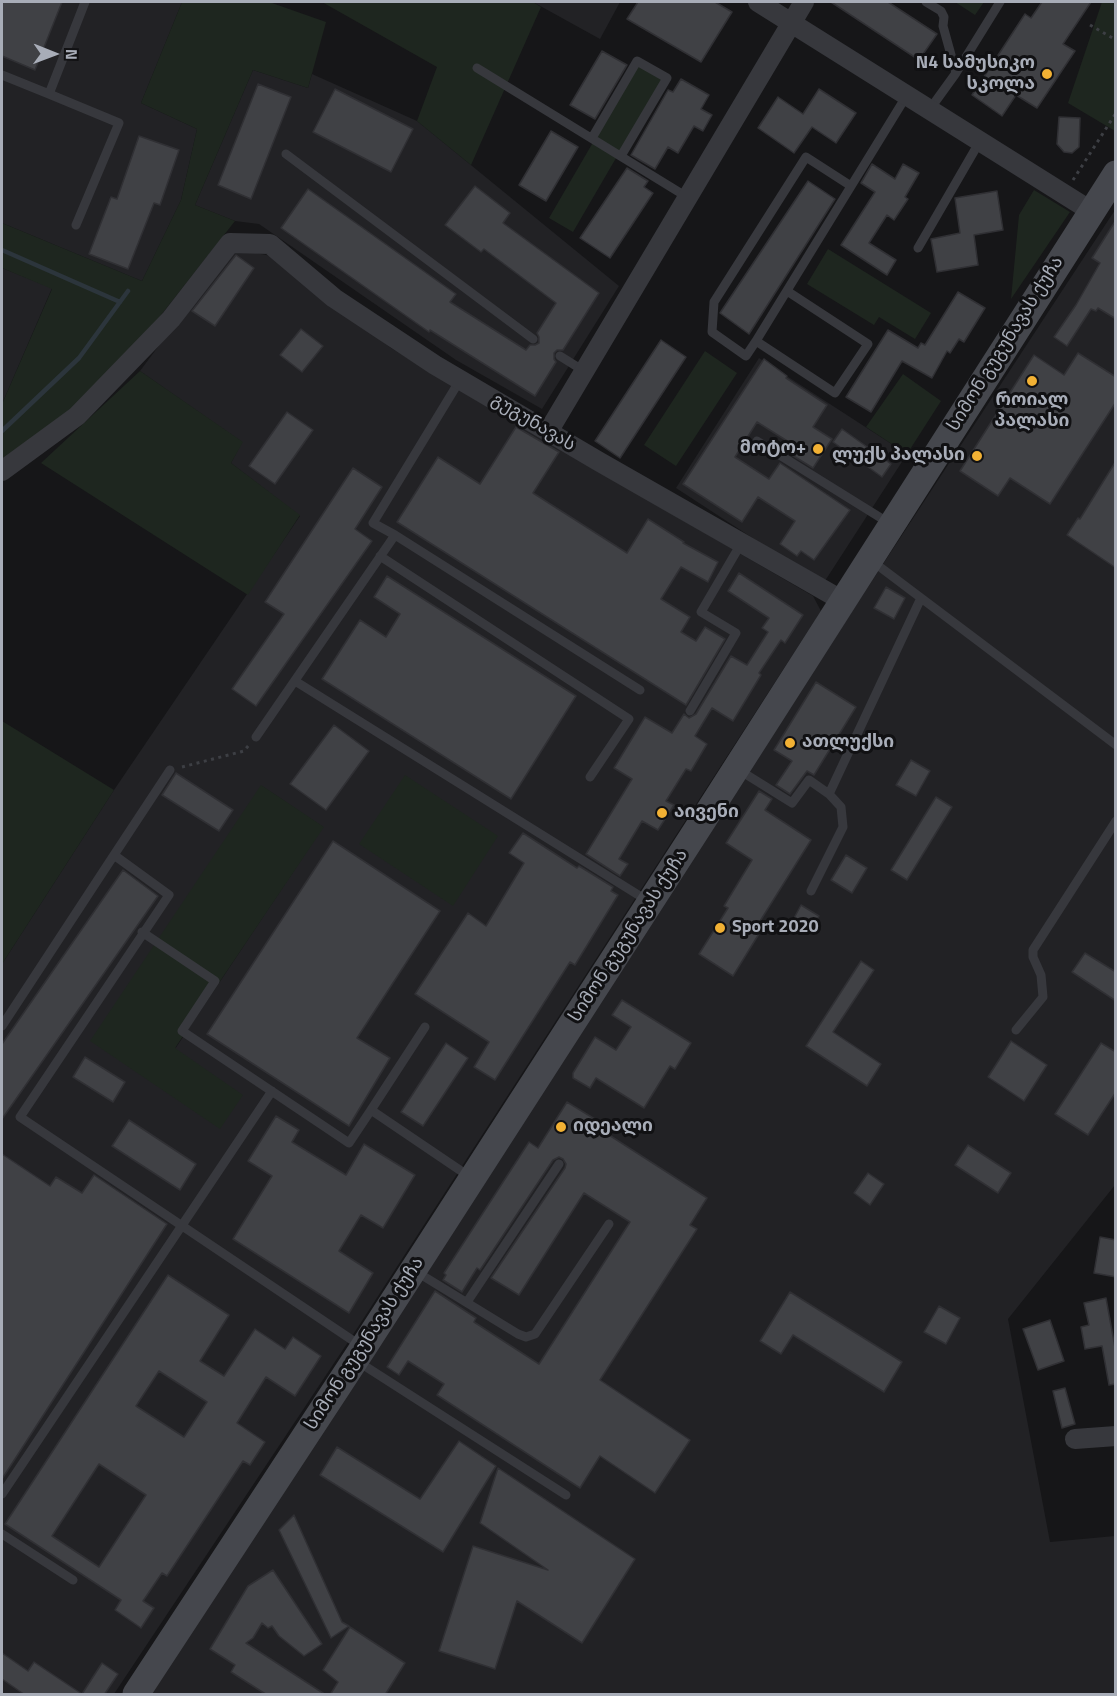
<!DOCTYPE html>
<meta charset="utf-8">
<style>
body{margin:0}
#map{position:relative;width:1117px;height:1696px;overflow:hidden;background:#161618;font-family:"Titillium Web",sans-serif}
canvas{display:block}
.frame{position:absolute;inset:0;border:3px solid #a8adb8;pointer-events:none}
.north{position:absolute;left:24px;top:24px;width:60px;height:60px;-webkit-text-stroke:4px #111113;paint-order:stroke;rotate:91deg;font-size:16px;font-weight:700;line-height:24px;text-align:center;color:#a8adb8}
.north::after{content:'';display:block;margin:auto;width:21px;height:27px;background:#a8adb8;clip-path:polygon(50% 0,100% 100%,50% 72%,0 100%)}
</style>
<div id="map">
<canvas width="1117" height="1696"></canvas>
<div class="frame"></div>
<div class="north">N</div>
</div>
<script>
const context = document.querySelector('canvas').getContext('2d');
context.lineJoin = 'round';
function fill(path, color) { context.fillStyle = color; context.fill(path, 'evenodd'); }
function strokePath(path, color, width, dash) { context.strokeStyle = color; context.lineWidth = width; context.lineCap = dash ? 'butt' : 'round'; context.setLineDash(dash || []); context.stroke(path); }
function drawText(font, color, halo, rows, align = 'center') {
  context.font = font + ' "Titillium Web","Noto Sans Georgian",sans-serif'; context.lineWidth = 6; context.setLineDash([]); context.textBaseline = 'middle'; context.strokeStyle = halo; context.fillStyle = color; for (const [text, x, y, turn = 0] of rows) {
    context.save(); context.translate(x, y); context.rotate((+turn || 0) * Math.PI / 180); context.textAlign = isNaN(turn) ? turn : align; if (halo) context.strokeText(text, 0, 0); context.fillText(text, 0, 0); context.restore();
  }
}
fill(new Path2D(`
 M 2,2 L 182,2 L 141,103 L 197,129 L 181,200 L 142,281 L 2,223 Z
 M 533,2 L 620,2 L 600,39 Z
 M 253,70 L 308,88 L 312,74 L 417,121 L 619,286 L 542,409 L 456,360 L 259,224 L 235,221 L 195,205 Z
 M 1115,210 L 1115,1185 L 1008,1319 L 1050,1542 L 1115,1536 L 1115,1694 L 150,1694 L 830,645 Z
 M 230,250 L 247,251 L 271,256 L 391,348 L 476,400 L 813,596 L 821,611 L 358,1327 L 114,1694 L 2,1694 L 2,964 L 114,790 L 300,516 L 231,463 L 242,442 L 140,371 ZM 262,786 L 323,827 L 175,1049 Z
 M 2,268 L 52,288 L 2,404 Z
 M 759,358 L 907,454 L 823,584 L 676,488 Z`), '#222225');
fill(new Path2D(`
 M 182,2 L 269,2 L 326,22 L 308,88 L 253,70 L 195,205 L 235,221 L 154,324 L 73,408 L 2,461 L 2,404 L 52,289 L 2,268 L 2,223 L 142,281 L 181,200 L 197,129 L 141,103 Z
 M 322,2 L 533,2 L 541,7 L 471,165 L 417,121 L 437,67 Z
 M 955,2 L 984,2 L 975,15 Z
 M 1102,2 L 1115,2 L 1115,131 L 1068,103 Z
 M 638,65 L 662,79 L 573,232 L 549,218 Z
 M 1034,190 L 1070,212 L 1011,299 L 1019,215 Z
 M 828,249 L 931,313 L 915,339 L 879,317 L 874,325 L 807,284 Z
 M 705,351 L 737,373 L 676,466 L 644,445 Z
 M 140,371 L 243,442 L 231,463 L 300,515 L 248,595 L 41,463 Z
 M 903,374 L 941,401 L 907,454 L 866,427 Z
 M 2,721 L 114,790 L 2,964 Z
 M 405,775 L 498,836 L 453,906 L 359,844 Z
 M 261,785 L 324,827 L 175,1048 L 243,1095 L 220,1129 L 90,1041 Z`), '#1e261f');
strokePath(new Path2D(`
 M 2,250 L 120,302
 M 2,431 L 79,358 L 128,291`), '#2c353c', 4.5);
const building = new Path2D(`
 M 2,2 L 62,2 L 35,70 L 2,56 Z
 M 638,2 L 715,2 L 732,12 L 701,62 L 627,19 Z
 M 831,2 L 888,2 L 937,34 L 919,60 Z
 M 1042,2 L 1091,2 L 1063,44 L 1075,51 L 1037,108 L 1016,95 L 1002,116 L 972,95 L 1025,14 L 1031,18 Z
 M 602,51 L 627,65 L 595,119 L 570,105 Z
 M 681,79 L 709,95 L 701,109 L 712,115 L 703,131 L 694,126 L 678,153 L 668,147 L 655,169 L 631,155 L 668,90 L 673,92 Z
 M 258,84 L 291,97 L 251,199 L 218,185 Z
 M 335,89 L 413,129 L 391,172 L 313,132 Z
 M 819,89 L 856,113 L 836,143 L 812,127 L 794,153 L 758,128 L 778,97 L 803,114 Z
 M 1059,117 L 1080,118 L 1079,147 L 1072,153 L 1064,152 L 1057,144 Z
 M 551,131 L 578,147 L 546,201 L 519,185 Z
 M 139,136 L 179,150 L 160,205 L 154,203 L 128,269 L 89,254 L 111,197 L 117,199 Z
 M 872,164 L 895,179 L 903,164 L 919,173 L 905,197 L 908,199 L 894,220 L 887,215 L 869,243 L 896,260 L 887,275 L 841,245 L 875,192 L 861,183 Z
 M 627,168 L 648,181 L 644,187 L 653,193 L 610,258 L 580,238 Z
 M 808,181 L 835,199 L 749,334 L 720,313 Z
 M 475,186 L 510,213 L 503,223 L 599,293 L 563,350 L 557,350 L 554,353 L 554,359 L 556,362 L 535,396 L 430,330 L 429,332 L 281,228 L 308,189 L 456,294 L 450,302 L 526,350 L 530,345 L 535,345 L 539,343 L 539,337 L 537,333 L 556,303 L 484,249 L 481,252 L 445,225 Z
 M 997,191 L 1003,230 L 974,235 L 978,265 L 937,272 L 931,239 L 960,233 L 955,198 Z
 M 1116,220 L 1116,319 L 1098,308 L 1096,311 L 1091,309 L 1067,346 L 1054,337 L 1076,305 L 1100,263 L 1092,258 Z
 M 236,255 L 254,268 L 215,326 L 192,311 Z
 M 958,292 L 985,308 L 964,342 L 959,339 L 950,353 L 947,351 L 932,378 L 902,361 L 871,412 L 846,397 L 888,330 L 918,348 L 921,343 L 925,345 Z
 M 301,329 L 323,346 L 302,372 L 280,355 Z
 M 661,340 L 686,357 L 620,458 L 595,441 Z
 M 1078,353 L 1116,377 L 1116,402 L 1050,504 L 1010,478 L 998,496 L 960,471 L 1034,355 L 1064,375 Z
 M 764,359 L 787,376 L 786,378 L 827,405 L 813,427 L 832,439 L 813,468 L 787,452 L 792,444 L 757,422 L 735,457 L 769,479 L 780,463 L 850,510 L 814,560 L 801,551 L 797,556 L 780,544 L 795,521 L 758,497 L 742,522 L 683,484 Z
 M 287,412 L 313,430 L 275,484 L 249,466 Z
 M 516,427 L 559,452 L 533,493 L 627,553 L 648,519 L 684,542 L 683,543 L 718,562 L 708,582 L 681,567 L 661,599 L 690,617 L 681,632 L 696,641 L 705,627 L 725,639 L 686,705 L 397,522 L 438,457 L 480,484 Z
 M 842,429 L 891,464 L 882,477 L 833,442 Z
 M 1116,461 L 1116,568 L 1067,535 L 1078,518 L 1080,519 Z
 M 353,468 L 382,487 L 355,529 L 372,541 L 256,706 L 232,689 L 284,614 L 265,602 Z
 M 739,573 L 803,615 L 785,643 L 781,640 L 759,673 L 761,675 L 733,721 L 712,708 L 695,736 L 707,744 L 691,771 L 686,769 L 666,801 L 674,805 L 658,830 L 642,821 L 619,859 L 628,864 L 620,876 L 586,854 L 632,779 L 614,768 L 645,717 L 672,733 L 684,714 L 689,718 L 696,714 L 731,656 L 747,665 L 768,632 L 762,628 L 769,618 L 728,591 Z
 M 387,576 L 576,696 L 511,799 L 322,679 L 360,620 L 386,637 L 400,614 L 374,597 Z
 M 886,587 L 905,598 L 894,619 L 874,608 Z
 M 816,682 L 856,707 L 814,775 L 807,771 L 790,794 L 776,785 L 792,761 L 774,750 Z
 M 334,725 L 369,751 L 326,810 L 290,784 Z
 M 911,760 L 930,771 L 916,796 L 896,785 Z
 M 176,773 L 233,810 L 219,831 L 162,795 Z
 M 759,791 L 772,799 L 765,810 L 811,840 L 757,926 L 762,929 L 733,976 L 699,954 L 728,908 L 724,906 L 752,860 L 726,843 Z
 M 936,797 L 952,807 L 907,880 L 891,870 Z
 M 523,833 L 577,868 L 579,866 L 613,887 L 611,891 L 618,895 L 575,965 L 570,962 L 495,1080 L 474,1067 L 489,1042 L 415,994 L 468,913 L 486,926 L 524,863 L 509,853 Z
 M 333,841 L 440,911 L 357,1038 L 390,1058 L 349,1126 L 207,1034 Z
 M 846,855 L 867,868 L 852,893 L 831,880 Z
 M 123,870 L 158,896 L 2,1119 L 2,1044 Z
 M 801,905 L 819,916 L 811,930 L 793,920 Z
 M 1085,953 L 1116,972 L 1116,1001 L 1072,972 Z
 M 861,961 L 874,970 L 833,1032 L 881,1064 L 867,1086 L 806,1046 Z
 M 622,1000 L 691,1043 L 675,1069 L 670,1066 L 644,1108 L 596,1078 L 590,1088 L 573,1078 L 573,1073 L 595,1037 L 616,1050 L 631,1027 L 612,1015 Z
 M 1011,1041 L 1047,1065 L 1024,1101 L 988,1077 Z
 M 446,1043 L 468,1058 L 423,1126 L 401,1112 Z
 M 1101,1043 L 1116,1052 L 1116,1092 L 1088,1135 L 1055,1114 Z
 M 85,1057 L 125,1082 L 113,1102 L 73,1077 Z
 M 567,1102 L 598,1121 L 595,1126 L 707,1198 L 690,1225 L 697,1229 L 600,1380 L 690,1440 L 655,1493 L 600,1456 L 580,1488 L 437,1395 L 444,1384 L 408,1361 L 399,1375 L 387,1367 L 435,1291 L 476,1318 L 474,1322 L 539,1364 L 630,1222 L 584,1193 L 519,1295 L 491,1278 L 565,1168 L 566,1164 L 563,1159 L 559,1157 L 553,1160 L 480,1270 L 477,1268 L 462,1292 L 443,1280 L 446,1275 L 444,1273 L 529,1142 L 538,1148 Z
 M 276,1116 L 299,1130 L 292,1142 L 346,1175 L 364,1144 L 415,1175 L 383,1228 L 361,1215 L 339,1251 L 373,1273 L 349,1313 L 233,1239 L 272,1176 L 248,1161 Z
 M 129,1120 L 196,1164 L 180,1190 L 112,1146 Z
 M 968,1145 L 1011,1173 L 998,1193 L 955,1165 Z
 M 2,1154 L 50,1186 L 56,1177 L 82,1193 L 94,1175 L 167,1224 L 2,1479 Z
 M 868,1173 L 884,1184 L 870,1205 L 854,1193 Z
 M 1100,1237 L 1116,1240 L 1116,1277 L 1094,1273 Z
 M 168,1275 L 229,1315 L 200,1361 L 224,1376 L 255,1329 L 285,1349 L 293,1337 L 321,1356 L 295,1396 L 266,1377 L 237,1423 L 265,1442 L 250,1465 L 243,1461 L 167,1576 L 162,1573 L 143,1601 L 154,1608 L 141,1628 L 115,1610 L 121,1600 L 5,1524 ZM 159,1371 L 207,1402 L 184,1437 L 136,1406 ZM 99,1464 L 146,1495 L 99,1567 L 52,1536 Z
 M 790,1292 L 902,1362 L 884,1392 L 793,1335 L 781,1354 L 760,1341 Z
 M 1106,1298 L 1116,1353 L 1116,1384 L 1109,1385 L 1102,1346 L 1085,1349 L 1081,1327 L 1089,1325 L 1084,1303 Z
 M 939,1306 L 960,1318 L 946,1344 L 924,1332 Z
 M 1050,1320 L 1064,1361 L 1038,1370 L 1023,1329 Z
 M 1065,1388 L 1075,1424 L 1062,1428 L 1053,1391 Z
 M 459,1441 L 496,1466 L 443,1552 L 320,1475 L 337,1447 L 420,1499 Z
 M 498,1468 L 635,1559 L 582,1643 L 517,1601 L 495,1669 L 439,1651 L 473,1546 L 548,1570 L 480,1523 Z
 M 294,1515 L 342,1622 L 349,1626 L 331,1638 L 279,1530 Z
 M 273,1570 L 322,1644 L 304,1656 L 279,1636 L 272,1626 L 268,1628 L 262,1623 L 253,1638 L 246,1643 L 326,1695 L 267,1695 L 231,1672 L 235,1665 L 210,1649 L 248,1586 Z
 M 350,1627 L 405,1663 L 385,1695 L 330,1695 L 338,1682 L 323,1670 Z
 M 2,1653 L 28,1671 L 34,1662 L 82,1694 L 102,1663 L 118,1674 L 104,1695 L 25,1695 L 2,1679 Z`);
fill(building, '#404145');
strokePath(building, '#303034', 1.5);
strokePath(new Path2D(`
 M 1090,25 L 1116,40
 M 1073,180 L 1116,113
 M 182,767 L 244,751 L 249,745`), '#3d3f44', 3, [3, 4.5]);
strokePath(new Path2D(`
 M 926,2 L 941,11 L 944,17 L 943,26 L 956,73 L 930,109
 M 477,68 L 687,197
 M 956,73 L 1000,2
 M 2,75 L 49,94 L 85,2
 M 49,94 L 119,123 L 76,225
 M 592,138 L 637,61 L 667,78 L 621,156
 M 286,154 L 533,339
 M 851,186 L 806,157 L 714,302 L 712,332 L 746,356 L 756,341 L 907,95
 M 918,248 L 980,141
 M 756,341 L 835,393 L 868,344 L 787,291
 M 560,356 L 584,371
 M 757,441 L 889,523
 M 395,535 L 640,690
 M 380,556 L 629,719 L 590,777
 M 872,561 L 1116,745
 M 295,681 L 648,901
 M 690,711 L 736,633 L 701,612 L 742,542
 M 256,737 L 395,535 L 373,523 L 460,380
 M 739,770 L 792,803 L 809,780 L 829,794 L 841,807 L 843,827 L 811,891
 M 829,794 L 921,598
 M 114,855 L 170,770
 M 142,932 L 215,981 L 182,1031 L 349,1143 L 371,1110 L 470,1177
 M 2,1026 L 114,855 L 169,895 L 20,1117 L 361,1346
 M 1016,1030 L 1043,997 L 1041,975 L 1033,957 L 1033,950 L 1116,821
 M 371,1110 L 425,1027
 M 415,1271 L 518,1334 L 526,1337 L 535,1334 L 609,1224
 M 467,1302 L 559,1164
 M 357,1361 L 566,1495
 M 2,1494 L 272,1091
 M 2,1534 L 73,1580`), '#37383d', 9);
strokePath(new Path2D(`
 M 758,2 L 1091,211
 M 548,432 L 804,2
 M 2,471 L 77,416 L 171,319 L 230,243 L 270,244 L 334,298 L 435,365 L 598,461 L 843,601
 M 1075,1439 L 1116,1436`), '#37383d', 20);
strokePath(new Path2D(`
 M 136,1694 L 363,1348 L 707,814 L 1116,174`), '#45474d', 27);
for (const [x, y, r, color] of [
 [1047,74,6,"#f2b134"],
 [1032,381,6,"#f2b134"],
 [818,449,6,"#f2b134"],
 [977,456,6,"#f2b134"],
 [790,743,6,"#f2b134"],
 [662,813,6,"#f2b134"],
 [720,928,6,"#f2b134"],
 [561,1127,6,"#f2b134"]
]) { const dot = new Path2D(); dot.arc(x, y, r, 0, 2 * Math.PI); context.fillStyle = color; context.fill(dot); strokePath(dot, '#111113', 2); }
drawText('bold 18px', '#a8adb8', '#111113', [
 ["N4 სამუსიკო",1035,64,"right"],
 ["სკოლა",1035,85,"right"],
 ["როიალ",1032,401,"center"],
 ["პალასი",1032,422,"center"],
 ["მოტო+",806,449,"right"],
 ["ლუქს პალასი",965,456,"right"],
 ["ათლუქსი",802,743],
 ["აივენი",674,813],
 ["Sport 2020",732,928],
 ["იდეალი",573,1127]
], 'left');
drawText('18px', '#a8adb8', '#111113', [
 ["სიმონ გუგუნავას ქუჩა",1006,344,-58],
 ["გუგუნავას",533,423,31],
 ["სიმონ გუგუნავას ქუჩა",629,936,-57],
 ["სიმონ გუგუნავას ქუჩა",365,1344,-57]
]);
</script>
